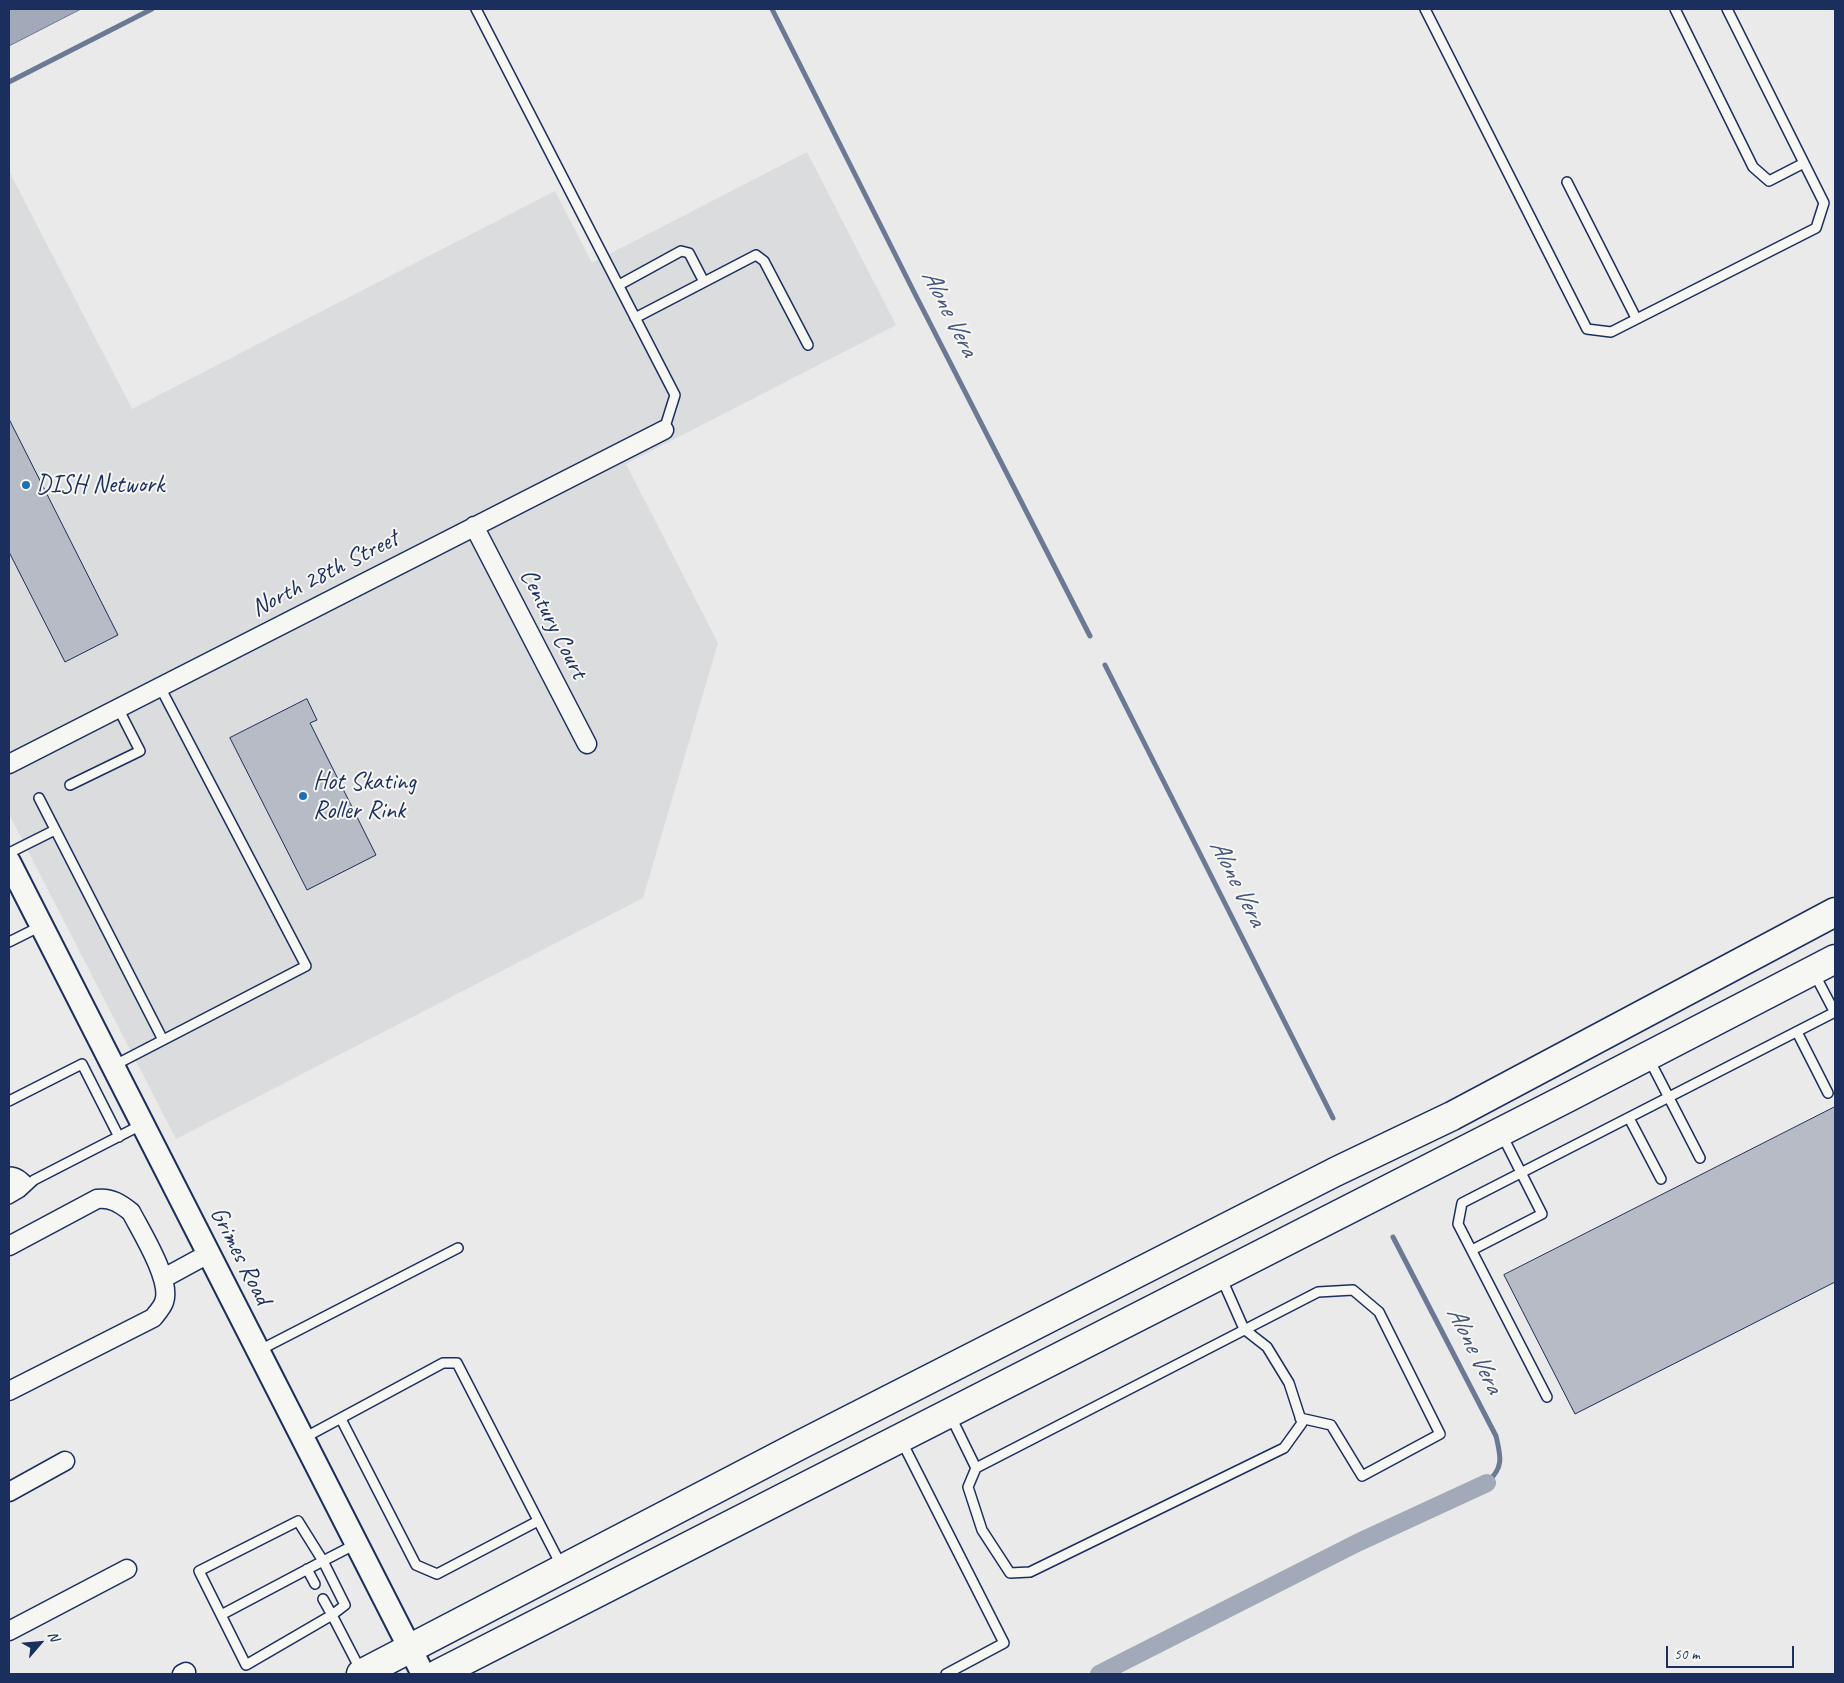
<!DOCTYPE html>
<style>
body{margin:0}
#map{position:relative;width:1844px;height:1683px;overflow:hidden;background:#e9eae9;font-family:Caveat,sans-serif}
canvas{display:block}
.frame{position:absolute;inset:0;border:10px solid #1b2f5e;pointer-events:none}
.north{position:absolute;left:15px;top:1618px;width:50px;height:50px;-webkit-text-stroke:4px #f6f6f2;paint-order:stroke;rotate:63deg;font-size:14px;font-weight:700;line-height:20px;text-align:center;color:#1b2f5e}
.north::after{content:'';display:block;margin:auto;width:18px;height:22px;background:#1b2f5e;clip-path:polygon(50% 0,100% 100%,50% 72%,0 100%)}
.scale{position:absolute;left:1666px;top:1646px;width:128px;height:22px;box-sizing:border-box;border:2px solid #1b2f5e;border-top:0;padding-left:6px;font-size:15px;line-height:18px;white-space:nowrap;color:#1b2f5e;-webkit-text-stroke:4px #f6f6f2;paint-order:stroke}
</style>
<div id="map">
<canvas width="1844" height="1683"></canvas>
<div class="frame"></div>
<div class="north">N</div>
<div class="scale">50 m</div>
</div>
<script>
const context = document.querySelector('canvas').getContext('2d');
context.lineJoin = 'round';
function fill(path, color) { context.fillStyle = color; context.fill(path, 'evenodd'); }
function strokePath(path, color, width, dash) { context.strokeStyle = color; context.lineWidth = width; context.lineCap = dash ? 'butt' : 'round'; context.setLineDash(dash || []); context.stroke(path); }
function drawText(font, color, halo, rows, align = 'center') {
  context.font = font + ' Caveat,sans-serif'; context.lineWidth = 4; context.setLineDash([]); context.textBaseline = 'middle'; context.strokeStyle = halo; context.fillStyle = color; for (const [text, x, y, turn = 0] of rows) {
    context.save(); context.translate(x, y); context.rotate((+turn || 0) * Math.PI / 180); context.textAlign = isNaN(turn) ? turn : align; if (halo) context.strokeText(text, 0, 0); context.fillText(text, 0, 0); context.restore();
  }
}
fill(new Path2D(`
 M 807,152 L 896,325 L 626,464 L 718,643 L 643,898 L 176,1139 L 9,814 L 9,171 L 132,409 L 555,191 L 592,263 Z`), '#dadcde');
const water = new Path2D(`
 M 9,9 L 81,9 L 9,46 Z`);
fill(water, '#a2aaba');
strokePath(water, '#6c7995', 1);
strokePath(new Path2D(`
 M 772,9 L 914,292 L 1090,636
 M 9,82 L 152,9
 M 1105,665 L 1333,1118
 M 1393,1237 L 1496,1436 C 1501,1457 1504,1467 1487,1483`), '#6c7995', 5);
strokePath(new Path2D(`
 M 1099,1674 L 1357,1543 L 1487,1483`), '#a2aaba', 18);
const building = new Path2D(`
 M 9,419 L 118,635 L 65,662 L 9,552 Z
 M 307,699 L 317,720 L 310,723 L 376,855 L 307,890 L 230,738 Z
 M 1835,1107 L 1835,1282 L 1575,1414 L 1504,1275 Z`);
fill(building, '#b6bbc6');
strokePath(building, '#1b2f5e', 1);
const service = new Path2D(`
 M 476,9 L 675,395 L 664,430
 M 1425,9 L 1587,329 L 1611,332 L 1816,228 L 1824,203 L 1727,9
 M 1675,9 L 1753,167 L 1769,181 L 1804,163
 M 1567,182 L 1636,318
 M 619,285 L 681,251 L 689,253 L 704,282
 M 635,318 L 756,255 L 764,261 L 808,345
 M 70,785 L 140,751 L 118,708
 M 39,798 L 163,1040
 M 9,853 L 55,830
 M 9,942 L 41,926
 M 1814,973 L 1835,1013
 M 1797,1032 L 1828,1093
 M 1649,1059 L 1700,1158
 M 113,1066 L 306,966 L 160,687
 M 9,1101 L 82,1064 L 119,1137
 M 1629,1118 L 1661,1179
 M 9,1172 C 18,1172 23,1177 29,1183
 M 9,1180 L 18,1178 L 24,1181
 M 9,1190 L 18,1185 L 29,1183
 M 9,1199 L 21,1192 L 34,1180 L 143,1124
 M 1472,1250 L 1542,1214 L 1502,1135
 M 1221,1277 L 1244,1329 L 1267,1347 L 1289,1383 L 1302,1423 L 1284,1448 L 1030,1572 L 1010,1573 L 982,1530 L 968,1487 L 976,1468 L 1318,1292 L 1353,1290 L 1379,1312 L 1440,1434 L 1362,1476 L 1331,1425 L 1300,1418
 M 258,1351 L 458,1248
 M 1547,1397 L 1458,1224 L 1462,1203 L 1835,1012
 M 950,1415 L 976,1468
 M 341,1419 L 416,1565 L 437,1574 L 538,1521
 M 304,1438 L 443,1363 L 457,1363 L 561,1565
 M 901,1440 L 1004,1643 L 946,1674
 M 356,1544 L 323,1561 L 345,1605 L 332,1615 L 361,1671
 M 307,1569 L 315,1584
 M 221,1615 L 199,1571 L 298,1521 L 323,1561 L 221,1615 L 246,1665 L 332,1615 L 323,1599`);
const minor = new Path2D(`
 M 474,526 L 587,744
 M 9,764 L 664,430
 M 9,1246 L 97,1199 C 111,1197 121,1204 131,1212 C 142,1233 172,1281 164,1302 C 162,1308 156,1314 153,1318 L 9,1391
 M 164,1278 L 208,1254
 M 9,1492 L 65,1461
 M 9,1631 L 127,1569
 M 182,1674 L 186,1672`);
const tertiary = new Path2D(`
 M 9,862 L 423,1674`);
const primary = new Path2D(`
 M 361,1674 L 800,1445 L 1335,1172 L 1452,1116 L 1835,912
 M 438,1674 L 1567,1098 L 1835,959`);
strokePath(service, '#1b2f5e', 12);
strokePath(minor, '#1b2f5e', 21);
strokePath(tertiary, '#1b2f5e', 26);
strokePath(primary, '#1b2f5e', 31);
strokePath(service, '#f6f6f2', 9);
strokePath(minor, '#f6f6f2', 18);
strokePath(tertiary, '#f6f6f2', 22);
strokePath(primary, '#f6f6f2', 28);
for (const [x, y, r, color] of [
 [26,485,5,"#1f6fb2"],
 [303,796,5,"#1f6fb2"]
]) { const dot = new Path2D(); dot.arc(x, y, r, 0, 2 * Math.PI); context.fillStyle = color; context.fill(dot); strokePath(dot, '#f6f6f2', 2); }
drawText('25px', '#1b2f5e', '#f6f6f2', [
 ["DISH Network",36,485],
 ["Hot Skating",313,782],
 ["Roller Rink",313,811]
], 'left');
drawText('25px', '#1b2f5e', '#f6f6f2', [
 ["North 28th Street",325,574,-27],
 ["Century Court",553,624,63],
 ["Grimes Road",240,1256,63]
]);
drawText('italic 26px', '#44547a', '#f6f6f2', [
 ["Alone Vera",949,313,63],
 ["Alone Vera",1237,883,63],
 ["Alone Vera",1474,1350,63]
]);
</script>
